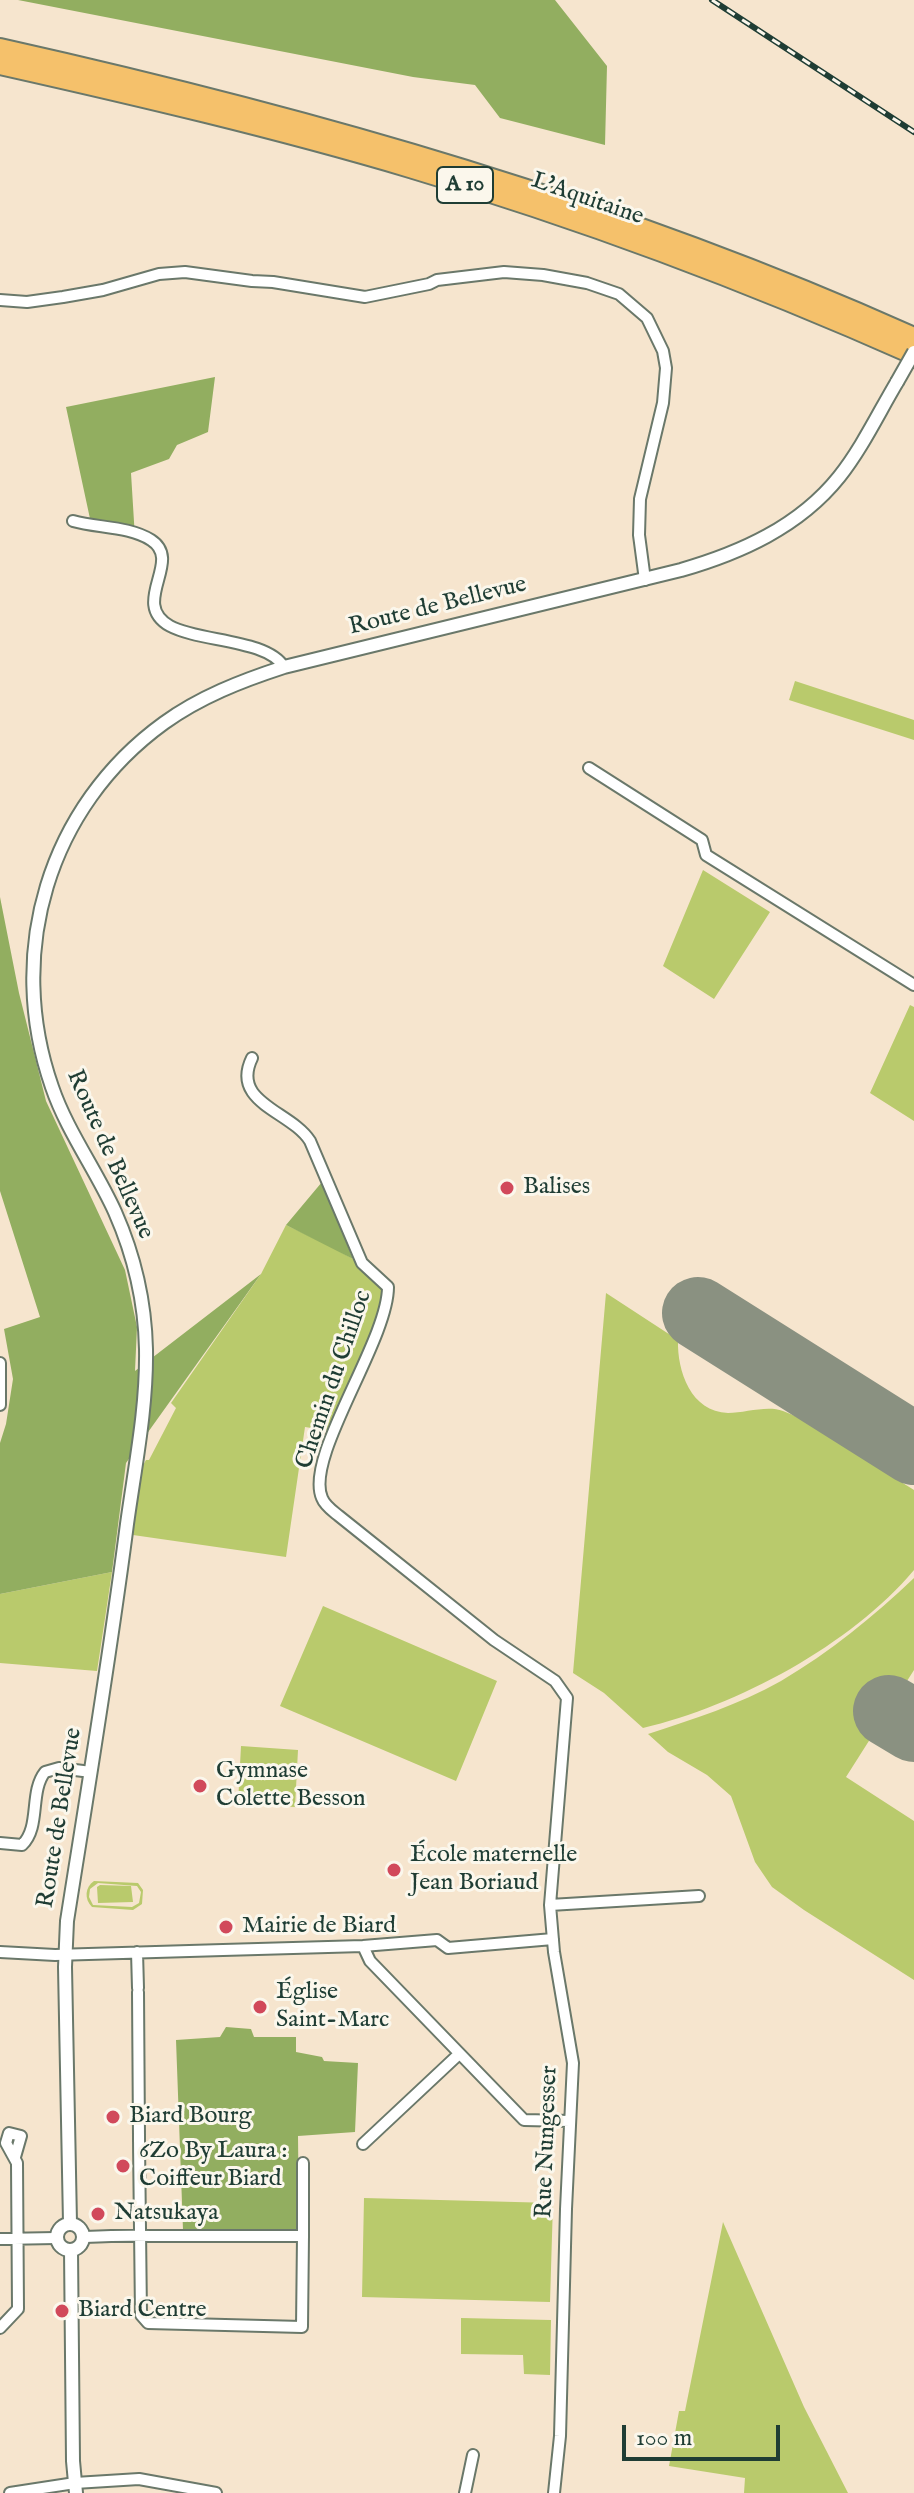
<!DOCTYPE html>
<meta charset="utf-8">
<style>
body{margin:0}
#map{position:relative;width:914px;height:2493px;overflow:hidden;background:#f6e5ce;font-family:"IM FELL English",serif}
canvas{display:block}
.scale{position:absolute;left:622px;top:2425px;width:158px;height:36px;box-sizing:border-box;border:4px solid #1f3d34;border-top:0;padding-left:10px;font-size:24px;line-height:28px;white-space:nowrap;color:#1f3d34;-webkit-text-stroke:6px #fbf7ec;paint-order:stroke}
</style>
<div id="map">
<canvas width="914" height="2493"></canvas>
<div class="scale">100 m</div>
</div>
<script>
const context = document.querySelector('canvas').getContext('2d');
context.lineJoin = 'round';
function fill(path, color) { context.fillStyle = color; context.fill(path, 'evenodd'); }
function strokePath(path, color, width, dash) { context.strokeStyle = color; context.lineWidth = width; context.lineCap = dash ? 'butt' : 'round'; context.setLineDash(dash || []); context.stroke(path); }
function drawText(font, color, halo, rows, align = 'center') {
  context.font = font + ' "IM FELL English",serif'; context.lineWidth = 6; context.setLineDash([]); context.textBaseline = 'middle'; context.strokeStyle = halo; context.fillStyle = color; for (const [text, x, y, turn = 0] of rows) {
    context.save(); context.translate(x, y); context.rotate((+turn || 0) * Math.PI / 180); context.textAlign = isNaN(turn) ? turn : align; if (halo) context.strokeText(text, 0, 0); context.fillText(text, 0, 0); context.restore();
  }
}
fill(new Path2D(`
 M 795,681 L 914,720 L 914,740 L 789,700 Z
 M 703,870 L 770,912 L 714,999 L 663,966 Z
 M 910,1005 L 914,1007 L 914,1121 L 870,1093 Z
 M 286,1225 C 308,1236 369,1262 379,1281 C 383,1289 381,1299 381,1307 L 331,1431 L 305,1427 L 286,1557 L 133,1535 L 142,1467 L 146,1460 L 149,1460 L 176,1408 L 171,1403 L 261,1274 Z
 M 606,1293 L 678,1340 C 677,1371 691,1412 728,1413 C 745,1413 767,1405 783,1411 C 829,1429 872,1464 914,1490 L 914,1570 C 851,1645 737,1706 643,1728 L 604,1693 L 573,1673 Z
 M 112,1572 L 97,1671 L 0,1663 L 0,1594 Z
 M 914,1578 L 914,1670 L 846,1777 L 914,1821 L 914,1980 L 804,1910 L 772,1887 L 755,1862 L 731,1796 L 707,1775 L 668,1752 L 648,1734 C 693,1719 739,1705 781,1681 C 830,1652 873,1617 914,1578 Z
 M 323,1606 L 497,1681 L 456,1781 L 280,1706 Z
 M 241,1746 L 298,1750 L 295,1807 L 238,1804 Z
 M 94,1881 L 138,1883 L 143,1890 L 142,1904 L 133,1910 L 92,1907 C 84,1899 85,1887 94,1881 ZM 98,1883 L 137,1886 L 141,1892 L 139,1903 L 132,1907 L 93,1905 L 89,1897 L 90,1889 Z
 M 100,1885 L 131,1886 L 133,1902 L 98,1903 L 97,1887 Z
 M 364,2198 L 553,2203 L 550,2302 L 362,2297 Z
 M 723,2222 L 804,2407 L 848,2493 L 744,2493 L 745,2478 L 669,2466 L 679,2411 L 685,2411 Z
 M 461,2318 L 551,2320 L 550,2375 L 524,2374 L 523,2355 L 461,2354 Z`), '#b9ca6c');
fill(new Path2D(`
 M 18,0 L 555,0 L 607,66 L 605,145 L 500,118 L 475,85 L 413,77 Z
 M 215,377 L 208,432 L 177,445 L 169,459 L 131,473 L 135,538 L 92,528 L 66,407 Z
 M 0,897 L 19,993 L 46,1101 L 125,1270 L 137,1327 L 135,1371 L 261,1274 L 126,1463 L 112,1572 L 0,1594 L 0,1443 L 6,1424 L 13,1379 L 4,1329 L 40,1317 L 0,1191 Z
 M 322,1182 L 353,1259 L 286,1225 Z
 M 226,2027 L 251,2029 L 254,2037 L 296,2037 L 296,2052 L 322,2057 L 324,2061 L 358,2063 L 355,2132 L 298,2136 L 299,2230 L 183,2230 L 176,2040 L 220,2037 Z`), '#92ae60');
strokePath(new Path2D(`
 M 698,1313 L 914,1449
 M 889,1711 L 914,1726`), '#8a9181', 72);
const minor = new Path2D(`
 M 0,300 L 27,302 L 63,297 L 103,290 L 159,274 L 185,272 L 252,281 L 273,282 L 365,297 L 429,284 L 437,280 L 504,272 L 543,275 L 587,283 L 619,294 L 647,318 L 663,351 L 666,368 L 663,403 L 640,499 L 639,535 L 645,580
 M 73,521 C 97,528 129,526 151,540 C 184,561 129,603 170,626 C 200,642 267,639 284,667
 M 589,768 L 702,840 L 706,855 L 914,985
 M 252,1058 C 230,1103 291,1111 310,1141 L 362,1263 L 388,1287 C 388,1341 304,1457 322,1498 C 325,1506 333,1511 339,1516 L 494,1640 L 555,1681 L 567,1698 L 550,1905 L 554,1952 L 573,2063 L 566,2209 L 560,2436 L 554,2493
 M 0,1363 L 0,1405
 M 0,1843 L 22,1845 C 41,1827 29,1792 45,1772 L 59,1768 L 91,1772
 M 550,1905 L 699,1896
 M 363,1946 L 370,1961 L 524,2120 L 570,2121
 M 0,1952 L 55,1955 L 223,1950 L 363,1946 L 437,1940 L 448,1948 L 553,1939
 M 137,1952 L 138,1988
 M 363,2144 L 458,2055
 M 303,2236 L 303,2163
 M 83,2237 C 106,2236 128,2235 151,2236 L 303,2236 L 302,2327 L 148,2323 L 141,2315 C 139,2207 139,2100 138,1992
 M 0,2239 L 56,2238
 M 0,2328 L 18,2309 L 17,2163 L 6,2143 L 9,2133 L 21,2136 L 15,2157
 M 10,2493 L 75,2483 L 139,2479 L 216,2493
 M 465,2493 L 473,2455`);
const tertiary = new Path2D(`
 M 70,2223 L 65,1967 L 67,1921 C 88,1788 110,1656 127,1524 C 135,1466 147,1408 146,1349 C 145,1303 134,1255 115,1212 C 96,1170 67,1131 52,1087 C 5,953 48,807 164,723 C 200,697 241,681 284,667 L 681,570 C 740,553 799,527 839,477 C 862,448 878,414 897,382
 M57 2237a13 13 0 1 1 26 0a13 13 0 1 1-26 0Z
 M 71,2250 L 73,2461 L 76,2493`);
const motorway = new Path2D(`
 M 0,48 C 313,118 620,205 914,337
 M 0,65 C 138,96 275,128 410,168 C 582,219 750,282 914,355`);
strokePath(minor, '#6a786a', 14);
strokePath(tertiary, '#6a786a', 16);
strokePath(motorway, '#6a786a', 22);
strokePath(minor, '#fff', 10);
strokePath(tertiary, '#fff', 12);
strokePath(motorway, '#f5c16b', 18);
const rail = new Path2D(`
 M 712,0 L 914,132`);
strokePath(rail, '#1f3d34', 6);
strokePath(rail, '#fbf7ec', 3, [9]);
const tertiaryBridge = new Path2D(`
 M 897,382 L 914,352`);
strokePath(tertiaryBridge, '#6a786a', 16, []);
strokePath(tertiaryBridge, '#fff', 12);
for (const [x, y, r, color] of [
 [507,1188,8,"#d1495b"],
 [200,1786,8,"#d1495b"],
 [394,1870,8,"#d1495b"],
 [226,1927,8,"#d1495b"],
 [260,2007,8,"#d1495b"],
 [113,2117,8,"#d1495b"],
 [123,2166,8,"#d1495b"],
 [98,2214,8,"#d1495b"],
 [62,2311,8,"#d1495b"]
]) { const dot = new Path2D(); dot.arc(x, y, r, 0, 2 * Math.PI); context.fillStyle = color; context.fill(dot); strokePath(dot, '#fbf7ec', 3); }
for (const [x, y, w] of [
 [465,185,56]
]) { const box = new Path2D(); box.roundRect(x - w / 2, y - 18, w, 36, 6); context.fillStyle = '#fbf7ec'; context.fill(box); strokePath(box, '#1f3d34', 2); }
drawText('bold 22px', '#1f3d34', null, [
 ["A 10",465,185]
]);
drawText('24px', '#1f3d34', '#fbf7ec', [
 ["L'Aquitaine",587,200,19],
 ["Route de Bellevue",438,607,-14],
 ["Route de Bellevue",109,1155,66],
 ["Chemin du Chilloc",335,1380,-71],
 ["Route de Bellevue",61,1818,-81],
 ["Rue Nungesser",548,2142,-88]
]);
drawText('24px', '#1f3d34', '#fbf7ec', [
 ["Balises",523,1188],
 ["Gymnase",216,1772],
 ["Colette Besson",216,1800],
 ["École maternelle",410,1856],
 ["Jean Boriaud",410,1884],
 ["Mairie de Biard",242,1927],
 ["Église",276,1993],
 ["Saint-Marc",276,2021],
 ["Biard Bourg",129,2117],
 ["6Zo By Laura :",139,2152],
 ["Coiffeur Biard",139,2180],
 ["Natsukaya",114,2214],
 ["Biard Centre",78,2311]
], 'left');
</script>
